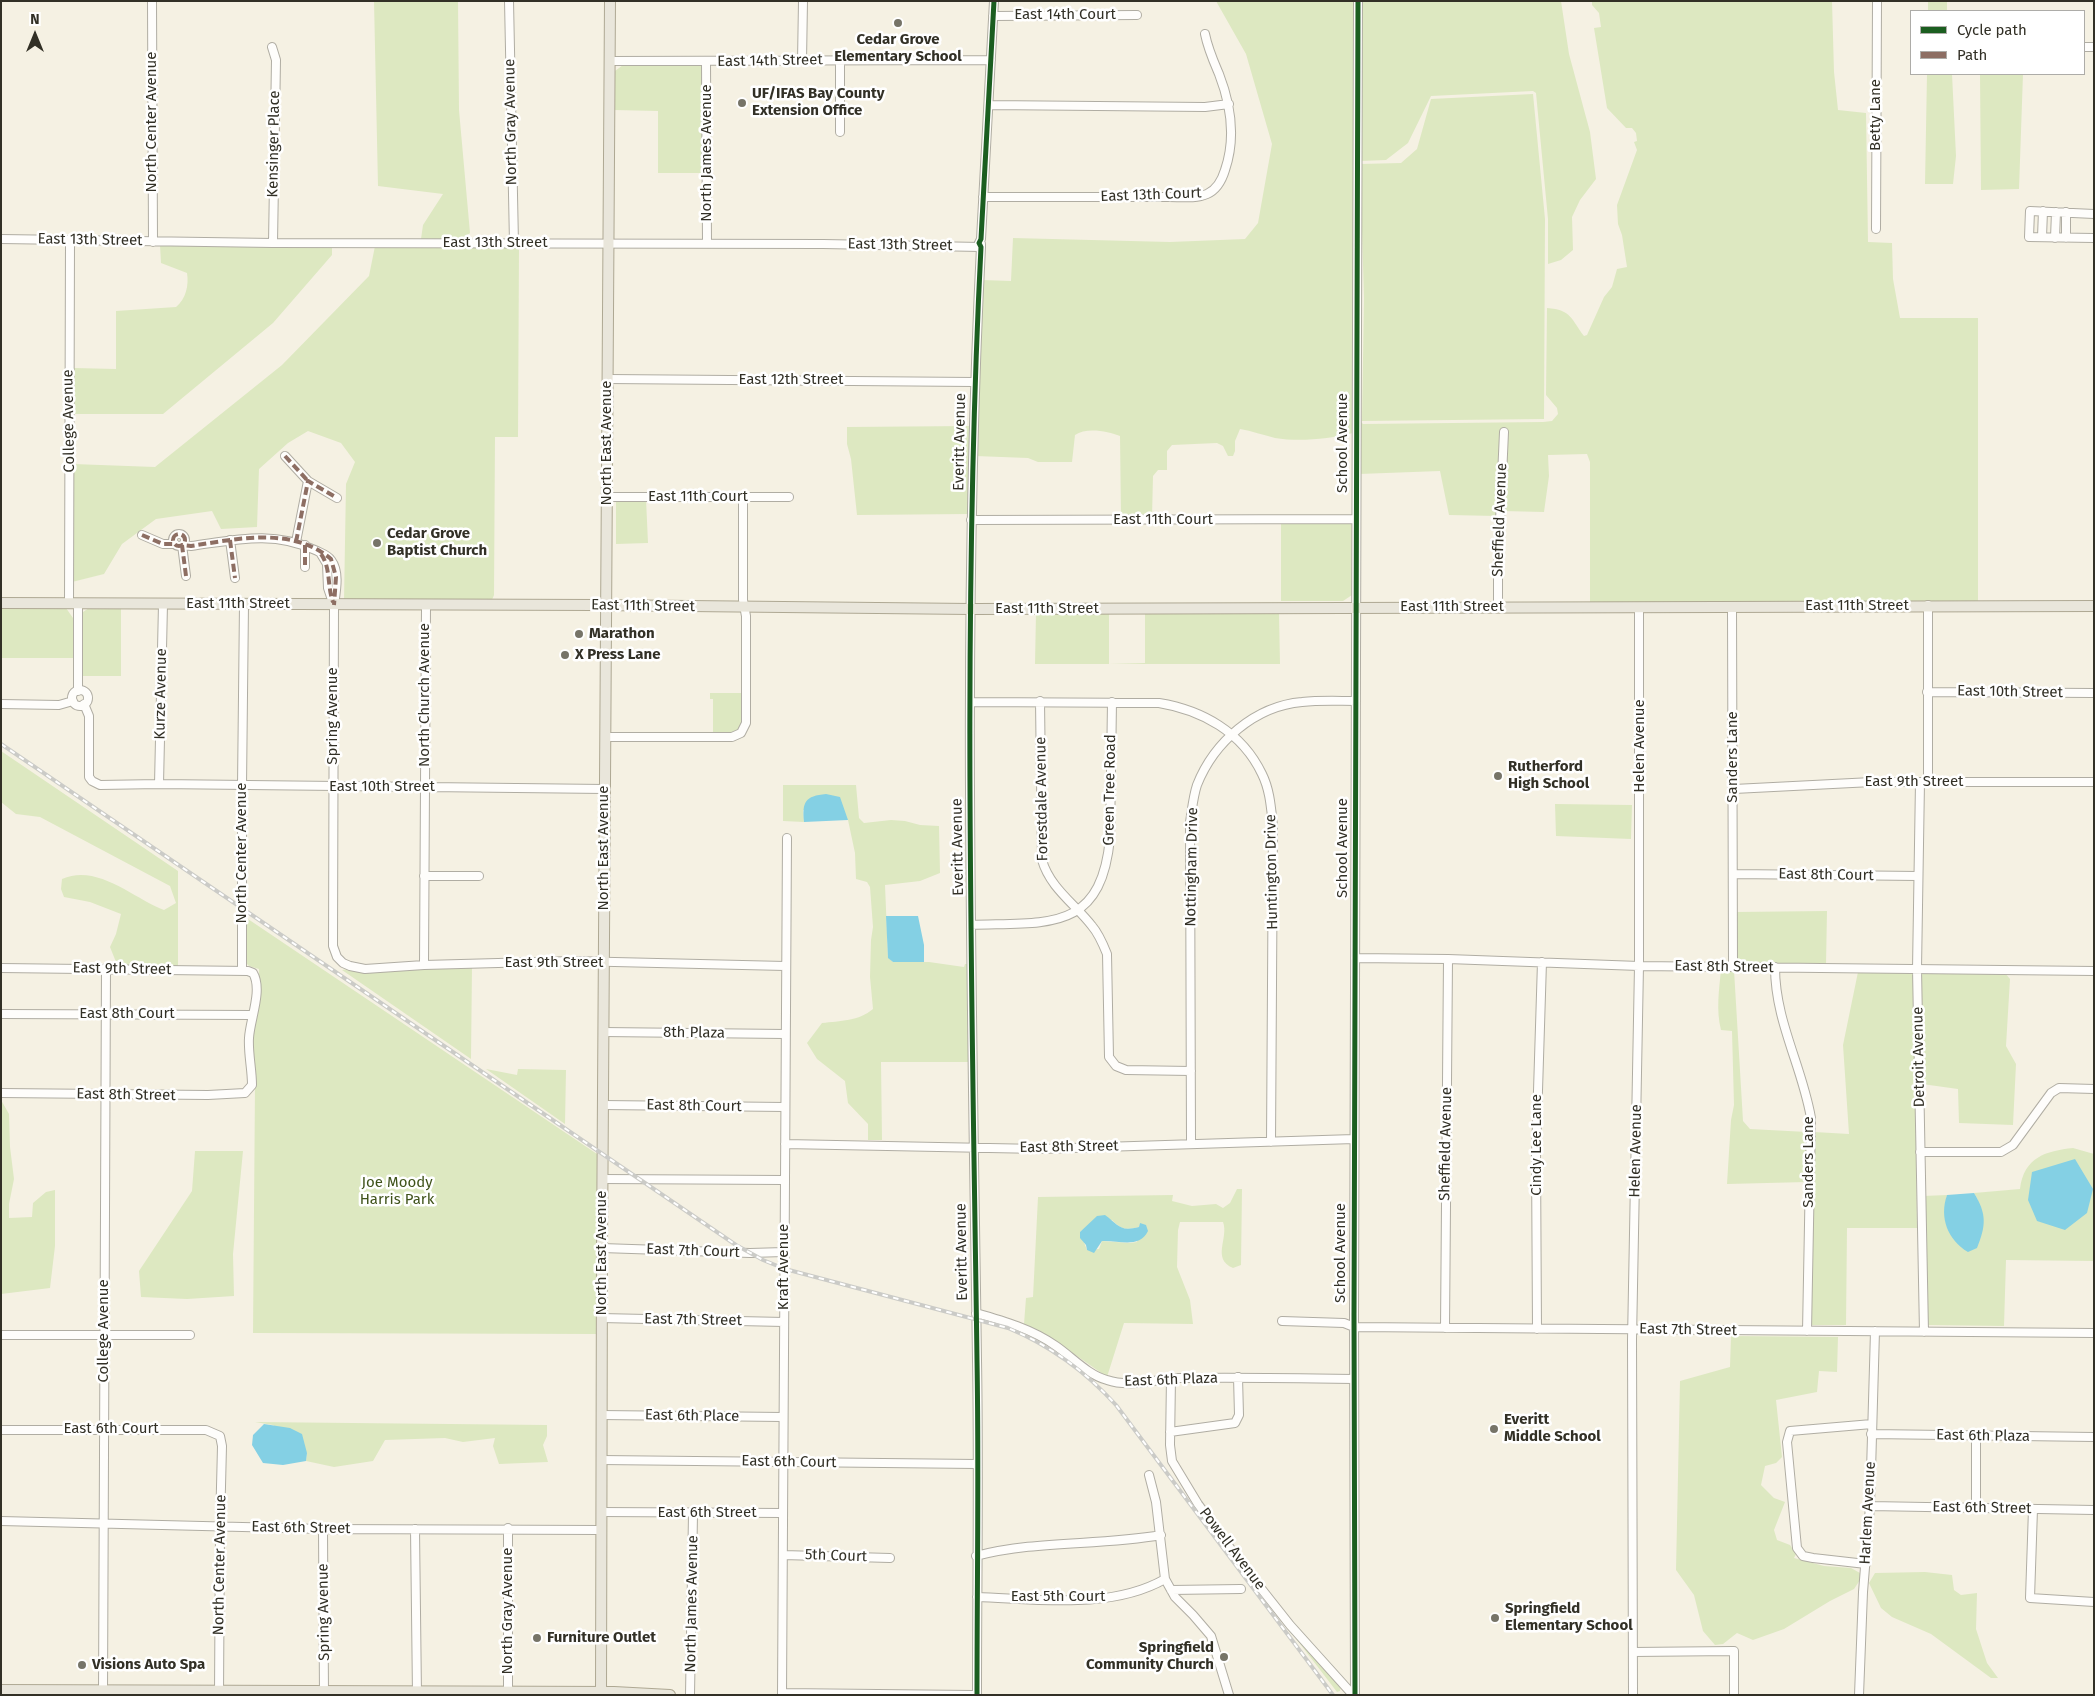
<!DOCTYPE html>
<style>
body{margin:0}
#map{position:relative;width:2095px;height:1696px;overflow:hidden;background:#f5f1e3;font-family:"Fira Sans",sans-serif}
canvas{display:block}
.frame{position:absolute;inset:0;border:2px solid #323026;pointer-events:none}
.legend{position:absolute;left:1910px;top:10px;width:175px;height:65px;box-sizing:border-box;background:#fff;border:1px solid #adaca8;margin:0;padding:6px 9px;list-style:none;font-size:15px;color:#323026}
.legend li{display:flex;align-items:center;gap:10px;height:25px}
.legend b{width:25px;border:1px solid #adaca8}
.north{position:absolute;left:10px;top:10px;width:50px;height:50px;-webkit-text-stroke:4px #fff;paint-order:stroke;rotate:0deg;font-size:14px;font-weight:700;line-height:20px;text-align:center;color:#323026}
.north::after{content:'';display:block;margin:auto;width:18px;height:22px;background:#323026;clip-path:polygon(50% 0,100% 100%,50% 72%,0 100%)}
</style>
<div id="map">
<canvas width="2095" height="1696"></canvas>
<div class="frame"></div>
<ul class="legend">
<li><b style="height:6px;background:#1b5e20"></b>Cycle path</li>
<li><b style="height:6px;background:#8d6e63"></b>Path</li>
</ul>
<div class="north">N</div>
</div>
<script>
const context = document.querySelector('canvas').getContext('2d');
context.lineJoin = 'round';
function fill(path, color) { context.fillStyle = color; context.fill(path, 'evenodd'); }
function strokePath(path, color, width, dash) { context.strokeStyle = color; context.lineWidth = width; context.lineCap = dash ? 'butt' : 'round'; context.setLineDash(dash || []); context.stroke(path); }
function drawText(font, color, halo, rows, align = 'center') {
  context.font = font + ' "Fira Sans",sans-serif'; context.lineWidth = 5; context.setLineDash([]); context.textBaseline = 'middle'; context.strokeStyle = halo; context.fillStyle = color; for (const [text, x, y, turn = 0] of rows) {
    context.save(); context.translate(x, y); context.rotate((+turn || 0) * Math.PI / 180); context.textAlign = isNaN(turn) ? turn : align; if (halo) context.strokeText(text, 0, 0); context.fillText(text, 0, 0); context.restore();
  }
}
fill(new Path2D(`
 M 374,1 L 458,1 L 459,110 L 470,233 L 463,239 L 421,239 L 423,225 L 443,194 L 378,186 Z
 M 1216,1 L 1355,1 L 1353,433 C 1329,439 1299,442 1275,438 C 1263,435 1252,431 1240,429 L 1235,441 L 1235,451 L 1233,456 L 1228,456 L 1223,446 L 1217,443 L 1172,445 L 1167,451 L 1167,470 L 1158,470 L 1153,476 L 1152,517 L 1121,517 L 1120,436 C 1108,431 1086,427 1075,435 L 1072,462 L 1038,462 L 1028,458 L 975,456 L 982,280 L 1011,281 L 1013,238 L 1170,242 L 1245,239 L 1258,223 L 1272,144 L 1246,54 Z
 M 1361,1 L 1561,1 L 1569,54 L 1590,132 L 1596,179 L 1580,200 L 1572,217 L 1573,250 L 1561,260 L 1548,264 L 1548,219 L 1536,93 L 1533,91 L 1431,96 L 1408,143 L 1386,160 L 1360,161 Z
 M 1592,1 L 1832,1 L 1834,72 L 1838,110 L 1866,113 L 1868,242 L 1892,243 L 1893,279 L 1900,318 L 1978,318 L 1978,601 L 1590,603 L 1590,462 L 1587,454 L 1548,455 L 1549,476 L 1544,512 L 1502,511 L 1507,429 L 1501,429 L 1497,516 L 1449,515 L 1440,471 L 1359,474 L 1360,421 L 1363,424 L 1543,422 L 1552,421 L 1558,414 L 1557,408 L 1546,395 L 1547,308 C 1572,310 1571,319 1584,336 L 1587,335 L 1604,297 L 1612,287 L 1617,269 L 1627,267 L 1622,235 L 1618,224 L 1617,205 L 1637,150 L 1634,142 L 1637,141 L 1636,133 L 1632,128 L 1626,128 L 1607,108 L 1594,28 L 1601,27 L 1599,13 L 1592,5 Z
 M 1928,1 L 1947,1 L 1947,11 L 1928,11 Z
 M 699,65 L 703,66 L 704,173 L 658,173 L 658,111 L 614,110 L 615,71 L 623,65 Z
 M 1927,74 L 1952,74 L 1956,156 L 1953,184 L 1925,184 Z
 M 1980,74 L 2023,74 L 2019,189 L 1981,190 Z
 M 1533,94 L 1545,219 L 1544,419 L 1362,421 L 1364,298 L 1360,164 L 1401,163 L 1417,149 L 1431,99 Z
 M 160,245 L 332,246 L 332,255 L 273,323 L 163,414 L 74,414 L 74,368 L 116,369 L 116,311 L 176,307 C 186,299 189,285 187,273 L 161,263 Z
 M 375,246 L 456,246 L 453,249 L 456,250 L 477,246 L 519,247 L 518,437 L 495,437 L 494,595 L 492,600 L 344,601 L 346,484 L 355,462 L 341,443 L 308,431 L 288,443 L 259,469 L 257,527 L 221,529 L 212,511 L 156,519 L 122,544 L 104,574 L 72,582 L 73,464 L 155,467 L 282,365 L 369,276 Z
 M 970,426 L 968,514 L 857,515 L 851,459 L 847,444 L 847,427 Z
 M 616,499 L 646,499 L 648,543 L 616,544 Z
 M 1353,522 L 1352,595 L 1343,601 L 1281,601 L 1281,523 Z
 M 1,607 L 66,608 L 73,618 L 73,658 L 1,658 Z
 M 89,608 L 121,608 L 121,676 L 80,676 L 80,614 Z
 M 1036,613 L 1109,613 L 1109,664 L 1145,663 L 1145,613 L 1279,613 L 1280,664 L 1035,664 Z
 M 710,693 L 743,693 C 743,723 749,735 713,733 L 713,699 L 710,699 Z
 M 1,751 L 178,871 L 178,967 L 118,967 L 110,947 L 116,934 L 121,914 L 90,902 L 64,897 L 61,889 L 62,879 C 97,863 133,898 164,910 L 176,903 L 170,886 L 40,817 L 16,814 L 1,802 Z
 M 783,785 L 856,785 L 859,818 L 864,823 L 891,820 L 905,821 L 920,825 L 939,826 L 940,873 L 920,881 L 885,885 L 888,957 L 893,962 L 929,962 L 964,967 L 965,964 L 969,964 L 970,1062 L 881,1062 L 882,1140 L 868,1140 L 868,1124 L 848,1103 L 845,1081 L 817,1059 L 807,1043 L 822,1023 C 840,1021 859,1021 873,1009 L 870,977 L 871,940 L 873,927 L 870,887 L 867,882 L 856,879 L 855,853 L 848,820 L 803,810 L 804,822 L 783,821 Z
 M 1555,804 L 1632,805 L 1631,839 L 1556,836 Z
 M 1827,911 L 1826,965 L 1736,963 L 1736,912 Z
 M 245,917 L 597,1154 L 596,1334 L 253,1333 L 255,1086 L 252,1039 L 258,1008 L 259,969 L 249,966 L 245,962 Z
 M 472,966 L 471,1059 L 342,970 L 348,969 L 366,972 Z
 M 1721,970 L 1734,970 L 1743,1121 L 1750,1129 L 1807,1132 L 1807,1182 L 1727,1184 L 1731,1120 L 1734,1105 L 1732,1031 L 1721,1030 C 1716,1010 1719,990 1721,970 Z
 M 1858,972 L 1914,973 L 1917,1228 L 1847,1228 L 1846,1325 L 1811,1325 L 1814,1132 L 1849,1134 L 1843,1045 Z
 M 1920,973 L 2005,973 L 2010,979 L 2006,1046 L 2016,1064 L 2013,1125 L 1959,1123 L 1958,1089 L 1922,1084 Z
 M 486,1069 L 517,1075 L 518,1069 L 566,1070 L 565,1124 Z
 M 1,1100 L 9,1114 L 10,1147 L 14,1179 L 9,1204 L 9,1218 L 32,1217 L 33,1203 L 46,1192 L 55,1190 L 55,1246 L 50,1288 L 1,1294 Z
 M 2073,1148 L 2094,1154 L 2094,1261 L 2006,1260 L 2004,1326 L 1928,1325 L 1923,1196 L 1947,1195 L 1946,1200 L 1978,1200 L 1974,1193 L 2020,1189 C 2024,1157 2046,1151 2073,1148 Z
 M 195,1151 L 243,1151 L 233,1254 L 234,1296 L 187,1299 L 141,1297 L 139,1271 L 192,1191 Z
 M 1237,1189 L 1242,1189 L 1241,1265 L 1233,1268 C 1211,1259 1229,1238 1223,1222 L 1180,1222 L 1178,1230 L 1177,1267 L 1190,1300 L 1193,1324 L 1124,1323 L 1107,1377 L 1057,1342 L 1024,1324 L 1026,1298 L 1033,1297 L 1038,1197 L 1173,1195 L 1172,1201 L 1192,1206 L 1216,1204 L 1223,1208 L 1230,1203 ZM 1112,1220 C 1121,1230 1127,1230 1139,1227 L 1140,1223 L 1137,1242 L 1130,1243 L 1102,1241 L 1099,1249 L 1087,1250 L 1080,1232 L 1086,1227 Z
 M 1731,1336 L 1838,1337 L 1837,1372 L 1819,1371 L 1817,1392 L 1776,1400 L 1782,1457 L 1776,1463 L 1765,1466 L 1761,1485 L 1774,1498 L 1785,1502 L 1774,1530 L 1777,1540 L 1790,1545 L 1796,1554 L 1794,1558 L 1824,1566 L 1851,1568 L 1860,1573 L 1860,1580 L 1854,1589 L 1830,1601 L 1784,1629 L 1753,1640 L 1737,1633 L 1723,1644 L 1715,1645 L 1703,1631 L 1694,1595 L 1676,1570 L 1680,1381 L 1730,1367 Z
 M 255,1422 L 547,1425 L 547,1436 L 543,1445 L 548,1462 L 499,1464 L 493,1446 L 495,1438 L 463,1442 L 445,1438 L 385,1440 L 373,1461 L 334,1467 L 306,1461 L 307,1453 L 273,1425 Z
 M 1925,1572 L 1952,1575 L 1954,1590 L 1961,1595 L 1977,1593 L 1976,1629 L 1987,1663 L 1998,1678 L 1991,1678 L 1931,1634 L 1892,1617 L 1881,1608 L 1869,1583 L 1875,1573 Z
 M 1271,1606 L 1341,1686 L 1340,1691 L 1337,1692 Z`), '#dde8c1');
fill(new Path2D(`
 M 826,794 L 840,797 L 848,820 L 804,822 C 802,802 805,796 826,794 Z
 M 886,916 L 918,916 L 924,945 L 924,962 L 893,962 L 888,958 Z
 M 2075,1159 L 2093,1189 L 2087,1213 L 2065,1230 L 2037,1221 L 2028,1200 L 2032,1172 Z
 M 1974,1193 C 1987,1214 1986,1226 1977,1248 L 1968,1252 C 1948,1240 1939,1218 1947,1195 Z
 M 1105,1215 C 1119,1225 1119,1232 1139,1227 L 1140,1223 L 1146,1225 L 1148,1231 C 1139,1249 1119,1240 1102,1241 L 1094,1253 L 1087,1250 L 1086,1245 L 1080,1238 L 1080,1232 L 1097,1216 Z
 M 264,1424 L 290,1428 L 302,1434 L 307,1453 L 306,1461 L 283,1465 L 263,1463 L 252,1445 L 253,1435 Z`), '#84d0e4');
const minor = new Path2D(`
 M 152,1 L 153,242
 M 509,1 L 514,243
 M 993,16 L 1137,15
 M 272,47 L 276,60 L 273,243
 M 2084,47 L 2094,47
 M 840,60 L 840,132
 M 610,61 L 991,60
 M 802,61 L 803,1
 M 706,62 L 707,244
 M 989,105 L 1205,107 L 1229,104
 M 983,197 L 1169,197 C 1181,197 1196,199 1207,194 C 1216,190 1222,180 1225,170 C 1236,138 1231,105 1219,74 C 1213,60 1208,49 1205,34
 M 2094,214 L 2030,211 L 2029,237 L 2094,238
 M 1876,229 L 1877,1
 M 2042,237 L 2043,211
 M 2055,238 L 2056,212
 M 2066,238 L 2066,212
 M 1,239 L 273,243 L 823,244 L 981,247 L 981,244
 M 608,379 L 974,382
 M 285,456 L 308,481
 M 607,497 L 789,497
 M 971,520 L 1356,519
 M173 540a6 6 0 1 1 12 0a6 6 0 1 1-12 0Z
 M 142,535 L 163,544 L 175,544
 M 230,540 L 235,578
 M 296,542 L 308,481 L 337,498
 M 305,545 L 305,567
 M 321,554 L 327,564 L 328,588 L 333,603
 M 186,576 L 182,545 L 191,546 C 235,540 273,530 315,550 C 321,553 328,555 331,560 C 340,572 336,591 334,605 L 333,946 L 337,957 L 343,963 L 350,966 L 365,969 L 424,965 L 572,961 L 785,966
 M 69,603 L 70,240
 M 78,603 L 78,691
 M 1732,607 L 1733,967
 M 1498,608 L 1498,565 L 1504,432
 M72 698a8 8 0 1 1 16 0a8 8 0 1 1-16 0Z
 M 1927,692 L 2094,693
 M 1040,701 L 1042,860 C 1050,888 1075,904 1092,926 C 1099,934 1103,944 1107,954 L 1109,1057 L 1116,1066 L 1126,1070 L 1191,1071
 M 970,702 L 1159,703 C 1202,710 1242,732 1262,774 C 1270,790 1271,808 1273,826 L 1271,1142
 M 1,704 L 59,705 L 73,701
 M 84,704 L 89,716 L 89,777 L 92,781 L 100,785 L 159,784 L 605,789
 M 605,737 L 732,737 L 741,733 L 746,723 L 746,616 L 743,600 L 743,496
 M 1920,782 L 1917,969 L 1924,1332
 M 1928,782 L 1928,605
 M 159,784 L 163,604
 M 1734,789 L 1872,782 L 2094,782
 M 1733,874 L 1918,876
 M 424,876 L 479,876
 M 971,925 C 1048,922 1101,933 1110,838 L 1112,702
 M 1355,958 L 1448,959 L 1639,966 L 2094,971
 M 424,965 L 426,606
 M 1775,967 C 1775,1021 1802,1066 1811,1118 L 1807,1331
 M 1,968 L 248,971 L 253,973 C 263,990 250,1019 249,1038 C 248,1053 252,1069 252,1085 L 245,1093 L 208,1095 L 1,1093
 M 242,971 L 242,786 L 244,604
 M 1,1014 L 253,1015
 M 603,1032 L 785,1034
 M 603,1105 L 785,1107
 M 1191,1143 L 1190,822 C 1192,810 1193,797 1197,785 C 1214,742 1255,706 1302,702 C 1320,700 1338,701 1356,701
 M 785,1144 L 1040,1149 L 1354,1139
 M 1920,1152 L 2001,1152 L 2013,1145 L 2051,1093 L 2059,1088 L 2094,1089
 M 602,1179 L 784,1180
 M 602,1248 L 750,1253 L 784,1252
 M 976,1313 C 1004,1321 1032,1329 1056,1346 C 1072,1357 1088,1375 1107,1380 C 1130,1388 1156,1379 1179,1378 C 1237,1377 1296,1378 1354,1379
 M 601,1318 L 784,1322
 M 1282,1321 L 1344,1323 L 1354,1327 L 2094,1333
 M 1445,1328 L 1448,959
 M 1537,1329 L 1536,1155 L 1542,962
 M 1,1335 L 190,1335
 M 1171,1378 L 1170,1445 L 1172,1461 L 1198,1504 L 1241,1563 L 1290,1625 L 1353,1695
 M 601,1415 L 783,1417
 M 1,1430 L 206,1430 L 220,1436 L 222,1446 L 220,1527 L 219,1695
 M 1170,1432 L 1235,1423 L 1239,1415 L 1238,1377
 M 1871,1434 L 2094,1437
 M 601,1460 L 977,1464
 M 1149,1475 L 1156,1502 L 1165,1579 L 1175,1597 L 1193,1615 L 1211,1636 L 1229,1695
 M 1870,1506 L 2094,1510
 M 1976,1507 L 1976,1436
 M 2033,1509 L 2030,1598 L 2094,1602
 M 601,1512 L 783,1513
 M 1,1521 L 323,1529 L 601,1530
 M 508,1528 L 508,1695
 M 323,1529 L 324,1695
 M 415,1529 L 417,1695
 M 783,1555 L 890,1558
 M 976,1556 C 1037,1540 1099,1546 1161,1535
 M 1866,1564 L 1813,1558 L 1803,1556 L 1797,1548 L 1787,1442 L 1790,1431 L 1872,1424
 M 1171,1590 L 1241,1589
 M 977,1597 C 1037,1599 1111,1610 1165,1579
 M 1633,1652 L 1734,1651 L 1734,1695
 M 782,1693 L 973,1695
 M 103,1695 L 106,968
 M 690,1695 L 693,1514
 M 782,1695 L 787,838
 M 977,1695 C 977,1583 979,1472 977,1360 C 972,989 962,618 981,247 L 979,243 L 981,239 L 994,1
 M 1355,1695 L 1354,1313 L 1358,1
 M 1633,1695 L 1632,1340 L 1639,966 L 1639,608
 M 1859,1695 L 1863,1592 L 1870,1506 L 1875,1331`);
const major = new Path2D(`
 M 1,603 L 595,605 L 971,609 L 2094,606
 M 1,1690 L 614,1692 L 670,1695
 M 601,1692 L 602,1248 L 610,1`);
strokePath(minor, '#b0ada3', 10);
strokePath(major, '#aea893', 12);
strokePath(minor, '#fefdfb', 8);
strokePath(major, '#e9e6db', 10);
const rail = new Path2D(`
 M 1,744 L 736,1245 L 763,1260 L 785,1269 L 1008,1328 C 1051,1346 1085,1371 1116,1405 L 1333,1695`);
strokePath(rail, '#cbcbc7', 4);
strokePath(rail, '#fff', 2, [5.5]);
strokePath(new Path2D(`
 M 285,456 L 308,481
 M173 540a6 6 0 1 1 12 0a6 6 0 1 1-12 0Z
 M 142,535 L 163,544 L 175,544
 M 230,540 L 235,578
 M 296,542 L 308,481 L 337,498
 M 305,545 L 305,567
 M 321,554 C 331,568 327,586 333,602
 M 186,576 L 182,545 L 191,546 C 237,539 292,526 331,559 L 336,577 L 334,605`), '#8d6e63', 4, [8, 4]);
strokePath(new Path2D(`
 M 977,1695 C 977,1583 979,1472 977,1360 C 972,989 962,618 981,247 L 979,243 L 981,239 L 994,1
 M 1355,1695 L 1354,1313 L 1358,1`), '#1b5e20', 5);
for (const [x, y, r, color] of [
 [898,23,5,"#767468"],
 [742,103,5,"#767468"],
 [377,543,5,"#767468"],
 [579,634,5,"#767468"],
 [565,655,5,"#767468"],
 [1498,776,5,"#767468"],
 [1494,1429,5,"#767468"],
 [1495,1618,5,"#767468"],
 [537,1638,5,"#767468"],
 [1224,1657,5,"#767468"],
 [82,1665,5,"#767468"]
]) { const dot = new Path2D(); dot.arc(x, y, r, 0, 2 * Math.PI); context.fillStyle = color; context.fill(dot); strokePath(dot, '#fff', 2); }
drawText('15px', '#323026', '#fff', [
 ["East 14th Court",1065,15],
 ["East 14th Street",770,61,-1],
 ["Betty Lane",1876,115,-90],
 ["North Center Avenue",152,122,-90],
 ["North Gray Avenue",511,122,-91],
 ["Kensinger Place",274,144,-89],
 ["North James Avenue",707,153,-90],
 ["East 13th Court",1151,195,-2],
 ["East 13th Street",90,240,1],
 ["East 13th Street",495,243],
 ["East 13th Street",900,245,1],
 ["East 12th Street",791,380],
 ["College Avenue",69,421,-91],
 ["Everitt Avenue",960,442,-89],
 ["North East Avenue",607,443,-90],
 ["School Avenue",1343,443,-90],
 ["East 11th Court",698,497],
 ["East 11th Court",1163,520],
 ["Sheffield Avenue",1500,520,-88],
 ["East 11th Street",238,604],
 ["East 11th Street",643,606,1],
 ["East 11th Street",1857,606],
 ["East 11th Street",1452,607],
 ["East 11th Street",1047,609],
 ["East 10th Street",2010,692,1],
 ["Kurze Avenue",161,694,-89],
 ["North Church Avenue",425,695,-90],
 ["Spring Avenue",333,716,-90],
 ["Helen Avenue",1640,746,-90],
 ["Sanders Lane",1733,757,-90],
 ["East 9th Street",1914,782],
 ["East 10th Street",382,787],
 ["Green Tree Road",1110,790,-89],
 ["Forestdale Avenue",1042,799,-91],
 ["Everitt Avenue",958,847,-91],
 ["North East Avenue",604,848,-90],
 ["School Avenue",1343,848,-90],
 ["North Center Avenue",242,853,-90],
 ["Nottingham Drive",1192,867,-89],
 ["Huntington Drive",1272,872,-91],
 ["East 8th Court",1826,875,1],
 ["East 9th Street",554,963],
 ["East 8th Street",1724,967,1],
 ["East 9th Street",122,969,1],
 ["East 8th Court",127,1014],
 ["8th Plaza",694,1033,1],
 ["Detroit Avenue",1919,1057,-91],
 ["East 8th Street",126,1095,1],
 ["East 8th Court",694,1106,1],
 ["Sheffield Avenue",1446,1144,-89],
 ["Cindy Lee Lane",1537,1145,-90],
 ["East 8th Street",1069,1147,-1],
 ["Helen Avenue",1636,1151,-89],
 ["Sanders Lane",1809,1162,-90],
 ["East 7th Court",693,1251,2],
 ["Everitt Avenue",962,1252,-91],
 ["North East Avenue",602,1253,-90],
 ["School Avenue",1341,1253,-90],
 ["Kraft Avenue",784,1267,-90],
 ["East 7th Street",693,1320,1],
 ["East 7th Street",1688,1330,1],
 ["College Avenue",104,1331,-90],
 ["East 6th Plaza",1171,1380,-2],
 ["East 6th Place",692,1416,1],
 ["East 6th Court",111,1429],
 ["East 6th Plaza",1983,1436,1],
 ["East 6th Court",789,1462,1],
 ["East 6th Street",1982,1508,1],
 ["East 6th Street",707,1513],
 ["Harlem Avenue",1868,1513,-87],
 ["East 6th Street",301,1528,1],
 ["Powell Avenue",1232,1549,53],
 ["5th Court",836,1556,2],
 ["North Center Avenue",220,1565,-89],
 ["East 5th Court",1058,1597],
 ["North James Avenue",692,1604,-89],
 ["North Gray Avenue",508,1611,-90],
 ["Spring Avenue",324,1612,-91]
]);
drawText('bold 15px', '#323026', '#fff', [
 ["Cedar Grove",898,40,"center"],
 ["Elementary School",898,57,"center"],
 ["UF/IFAS Bay County",752,94],
 ["Extension Office",752,111],
 ["Cedar Grove",387,534],
 ["Baptist Church",387,551],
 ["Marathon",589,634],
 ["X Press Lane",575,655],
 ["Rutherford",1508,767],
 ["High School",1508,784],
 ["Everitt",1504,1420],
 ["Middle School",1504,1437],
 ["Springfield",1505,1609],
 ["Elementary School",1505,1626],
 ["Furniture Outlet",547,1638],
 ["Springfield",1214,1648,"right"],
 ["Community Church",1214,1665,"right"],
 ["Visions Auto Spa",92,1665]
], 'left');
drawText('15px', '#3f521a', '#fff', [
 ["Joe Moody",397,1183],
 ["Harris Park",397,1200]
]);
</script>
